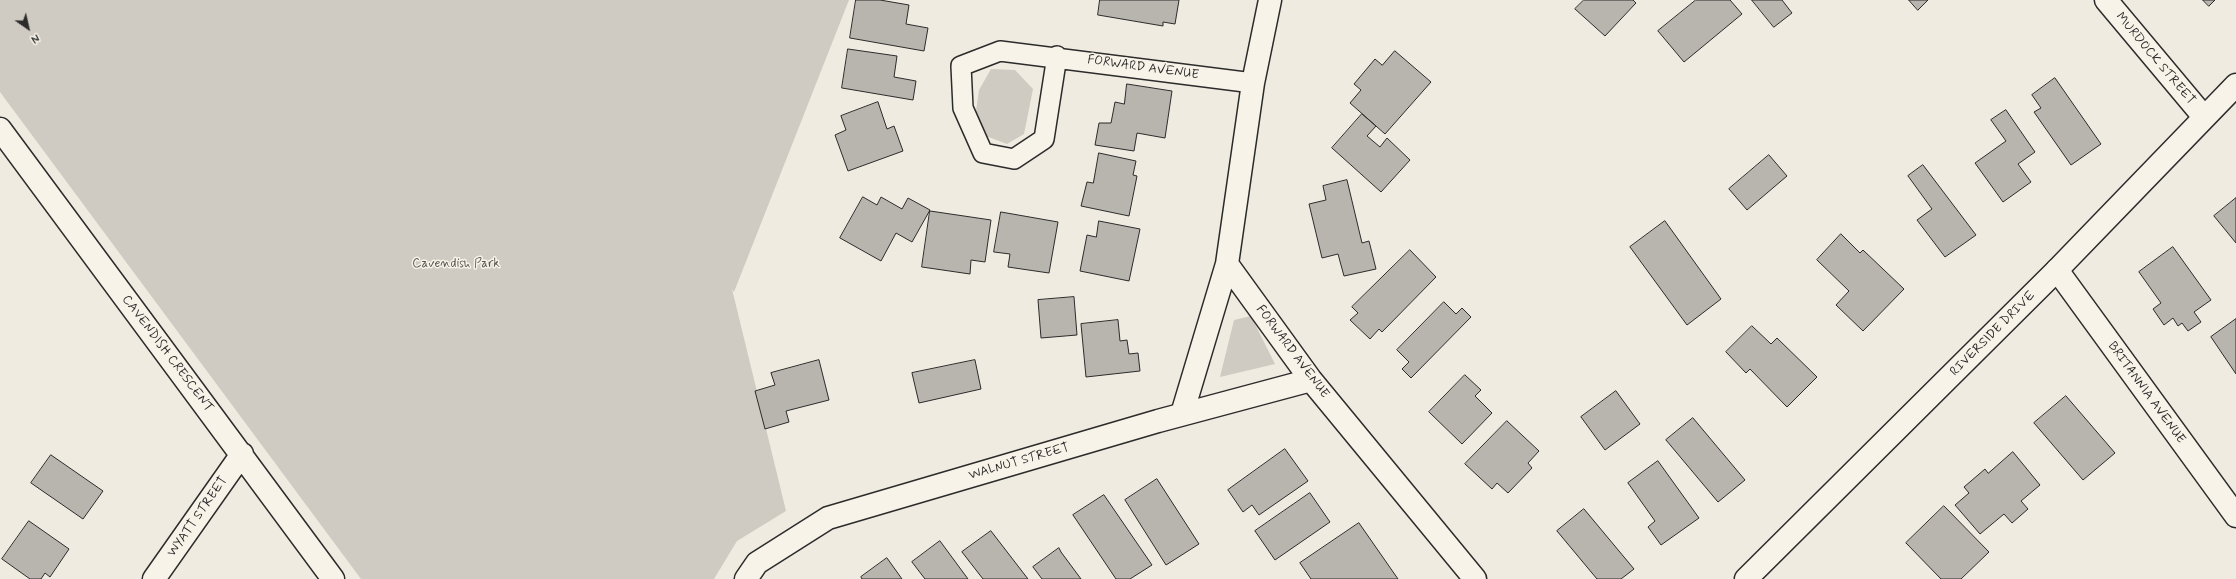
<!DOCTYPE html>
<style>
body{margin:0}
#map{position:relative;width:2236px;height:579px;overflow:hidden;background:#efebe0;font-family:Mynerve,sans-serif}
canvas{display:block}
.north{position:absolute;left:8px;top:8px;width:40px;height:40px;-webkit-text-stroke:3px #f7f3e8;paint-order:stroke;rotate:146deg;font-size:11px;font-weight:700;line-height:16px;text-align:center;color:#2b2b2b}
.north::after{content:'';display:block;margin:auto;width:14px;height:18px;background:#2b2b2b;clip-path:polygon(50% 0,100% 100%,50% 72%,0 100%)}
</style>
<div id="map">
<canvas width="2236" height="579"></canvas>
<div class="north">N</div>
</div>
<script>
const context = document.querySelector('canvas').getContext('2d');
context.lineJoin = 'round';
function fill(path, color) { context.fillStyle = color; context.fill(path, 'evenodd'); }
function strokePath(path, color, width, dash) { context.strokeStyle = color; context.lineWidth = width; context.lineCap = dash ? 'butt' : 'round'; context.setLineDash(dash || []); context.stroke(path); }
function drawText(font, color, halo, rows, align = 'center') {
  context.font = font + ' Mynerve,sans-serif'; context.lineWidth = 3; context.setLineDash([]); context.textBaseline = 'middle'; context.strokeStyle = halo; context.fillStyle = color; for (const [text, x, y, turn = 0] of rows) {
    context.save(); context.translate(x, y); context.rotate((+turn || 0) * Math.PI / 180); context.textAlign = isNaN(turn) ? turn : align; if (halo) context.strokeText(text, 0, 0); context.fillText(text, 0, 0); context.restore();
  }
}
fill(new Path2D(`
 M 0,0 L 849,0 L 734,292 L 732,289 L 786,511 L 737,541 L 714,579 L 361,579 L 0,92 Z
 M 991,69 L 1015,70 L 1033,89 L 1024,134 L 1007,144 L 986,136 L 975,118 L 979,90 Z
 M 1251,316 L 1275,364 L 1220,377 L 1234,320 Z`), '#cfcbc2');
const building = new Path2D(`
 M 856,0 L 880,0 L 909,5 L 906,24 L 928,28 L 924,51 L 850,38 Z
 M 1100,0 L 1179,0 L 1175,24 L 1163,22 L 1163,26 L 1098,15 Z
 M 1584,0 L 1633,0 L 1636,3 L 1605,36 L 1575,9 Z
 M 1696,0 L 1730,0 L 1742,14 L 1684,62 L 1658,31 Z
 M 1752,0 L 1782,0 L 1792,13 L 1774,27 Z
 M 1909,0 L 1928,0 L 1918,10 Z
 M 2203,0 L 2215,0 L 2209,6 Z
 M 848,49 L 897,56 L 894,77 L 916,81 L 913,100 L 842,88 Z
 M 1395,51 L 1431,82 L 1385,134 L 1350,103 L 1361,90 L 1354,84 L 1375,59 L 1382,65 Z
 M 2055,78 L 2101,144 L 2071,165 L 2034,112 L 2041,108 L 2032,95 Z
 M 1127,84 L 1172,91 L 1165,138 L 1137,133 L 1134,151 L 1095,145 L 1099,123 L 1111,123 L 1115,102 L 1124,104 Z
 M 878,102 L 887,129 L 894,126 L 903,151 L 848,171 L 835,135 L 846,130 L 841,116 Z
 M 2006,110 L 2035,152 L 2018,164 L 2031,182 L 2003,202 L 1975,163 L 2006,141 L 1991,120 Z
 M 1362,114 L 1376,126 L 1367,136 L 1380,147 L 1387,138 L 1410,160 L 1381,192 L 1332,148 Z
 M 1099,153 L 1136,161 L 1133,175 L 1137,176 L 1129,216 L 1081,206 L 1087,182 L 1093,183 Z
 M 1769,155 L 1787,176 L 1747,210 L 1729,189 Z
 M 1923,165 L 1976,235 L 1945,257 L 1917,220 L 1932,209 L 1908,176 Z
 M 1347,180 L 1362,243 L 1369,241 L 1376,269 L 1344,276 L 1338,254 L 1322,258 L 1309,204 L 1326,200 L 1323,186 Z
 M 863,197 L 877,205 L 881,197 L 902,209 L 908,198 L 930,210 L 912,242 L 896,233 L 881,261 L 840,238 Z
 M 2236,198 L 2236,243 L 2214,216 Z
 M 930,211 L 991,220 L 985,262 L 971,260 L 970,274 L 922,267 Z
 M 1001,212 L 1058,222 L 1049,273 L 1008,267 L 1010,254 L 994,252 Z
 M 1099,221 L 1140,229 L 1129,281 L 1080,271 L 1087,235 L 1096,237 Z
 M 1665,221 L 1721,299 L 1687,325 L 1630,247 Z
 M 1841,234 L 1860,253 L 1863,250 L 1904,289 L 1863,331 L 1836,305 L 1849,291 L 1817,260 Z
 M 2173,247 L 2211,300 L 2194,312 L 2201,322 L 2188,331 L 2182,323 L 2178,326 L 2173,318 L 2164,325 L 2153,309 L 2161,303 L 2139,272 Z
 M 1410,250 L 1436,277 L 1382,332 L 1379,329 L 1370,339 L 1350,320 L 1358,313 L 1352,307 Z
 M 1074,297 L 1077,335 L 1041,338 L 1038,300 Z
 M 1444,302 L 1456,314 L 1462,308 L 1471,317 L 1411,378 L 1402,369 L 1409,362 L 1397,350 Z
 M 2236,319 L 2236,374 L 2211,337 Z
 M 1118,320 L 1120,341 L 1127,340 L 1129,354 L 1138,353 L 1140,371 L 1086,377 L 1081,324 Z
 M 1752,326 L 1771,344 L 1777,338 L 1817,377 L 1787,407 L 1750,369 L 1746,373 L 1726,352 Z
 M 819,360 L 829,400 L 786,411 L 789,422 L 765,429 L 755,391 L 775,385 L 771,373 Z
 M 975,360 L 981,389 L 919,403 L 912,373 Z
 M 1465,375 L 1481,390 L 1475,396 L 1492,413 L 1462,444 L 1429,412 Z
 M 1616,391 L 1640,424 L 1605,450 L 1581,417 Z
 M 2066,396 L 2115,453 L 2083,480 L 2034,423 Z
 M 1693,418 L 1745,480 L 1718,502 L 1666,440 Z
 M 1507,421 L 1539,451 L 1528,463 L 1532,468 L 1508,493 L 1497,483 L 1492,489 L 1465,464 Z
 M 1285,449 L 1308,481 L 1259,515 L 1252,505 L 1243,512 L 1228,490 Z
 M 2013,452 L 2040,485 L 2021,501 L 2028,509 L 2012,523 L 2004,514 L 1980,534 L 1955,505 L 1969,493 L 1964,487 L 1985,469 L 1988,473 Z
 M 51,455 L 103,491 L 83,519 L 31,483 Z
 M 1658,461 L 1699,518 L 1661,545 L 1648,527 L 1655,521 L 1628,483 Z
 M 1157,479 L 1199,544 L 1166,565 L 1125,500 Z
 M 1310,493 L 1330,522 L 1275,560 L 1255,531 Z
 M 1104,495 L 1152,565 L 1130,579 L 1116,579 L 1073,515 Z
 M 1944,506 L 1989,552 L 1961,579 L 1941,579 L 1906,543 Z
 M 1584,509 L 1634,569 L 1621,579 L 1597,579 L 1557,531 Z
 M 29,521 L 69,549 L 50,577 L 45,573 L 41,579 L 30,579 L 2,559 Z
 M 1359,523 L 1398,579 L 1311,579 L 1300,563 Z
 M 991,531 L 1028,579 L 983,579 L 962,552 Z
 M 940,541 L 968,579 L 925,579 L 912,562 Z
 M 1059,548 L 1061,552 L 1081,579 L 1042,579 L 1033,567 Z
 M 887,558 L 902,579 L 862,579 L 861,577 Z`);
fill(building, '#b8b5ae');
strokePath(building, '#2b2b2b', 1);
const service = new Path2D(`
 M 1057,56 L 1044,139 L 1014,159 L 983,153 L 963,108 L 961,66 L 1000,51 L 1253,83`);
const minor = new Path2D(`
 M 1270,0 L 1253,83 L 1227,264 L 1311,380 L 1475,579
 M 2106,0 L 2204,117
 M 0,129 L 333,579
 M 2057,270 L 2236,516
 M 1182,414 L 1227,264
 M 154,579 L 242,454
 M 746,579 L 757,563 L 828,518 L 1158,421 L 1311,380`);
const secondary = new Path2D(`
 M 1746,579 L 2057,270 L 2236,85`);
strokePath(service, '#2b2b2b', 22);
strokePath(minor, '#2b2b2b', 25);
strokePath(secondary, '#2b2b2b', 25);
strokePath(service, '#f7f3e8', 19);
strokePath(minor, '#f7f3e8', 22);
strokePath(secondary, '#f7f3e8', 22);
drawText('13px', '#2b2b2b', '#f7f3e8', [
 ["MURDOCK STREET",2155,59,50],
 ["FORWARD AVENUE",1143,68,8],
 ["RIVERSIDE DRIVE",1993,334,-45],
 ["FORWARD AVENUE",1292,352,53],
 ["CAVENDISH CRESCENT",167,354,53],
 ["BRITANNIA AVENUE",2146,393,54],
 ["WALNUT STREET",1019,462,-16],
 ["WYATT STREET",198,517,-55]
]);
drawText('13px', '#545351', '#f7f3e8', [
 ["Cavendish Park",456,264]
]);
</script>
